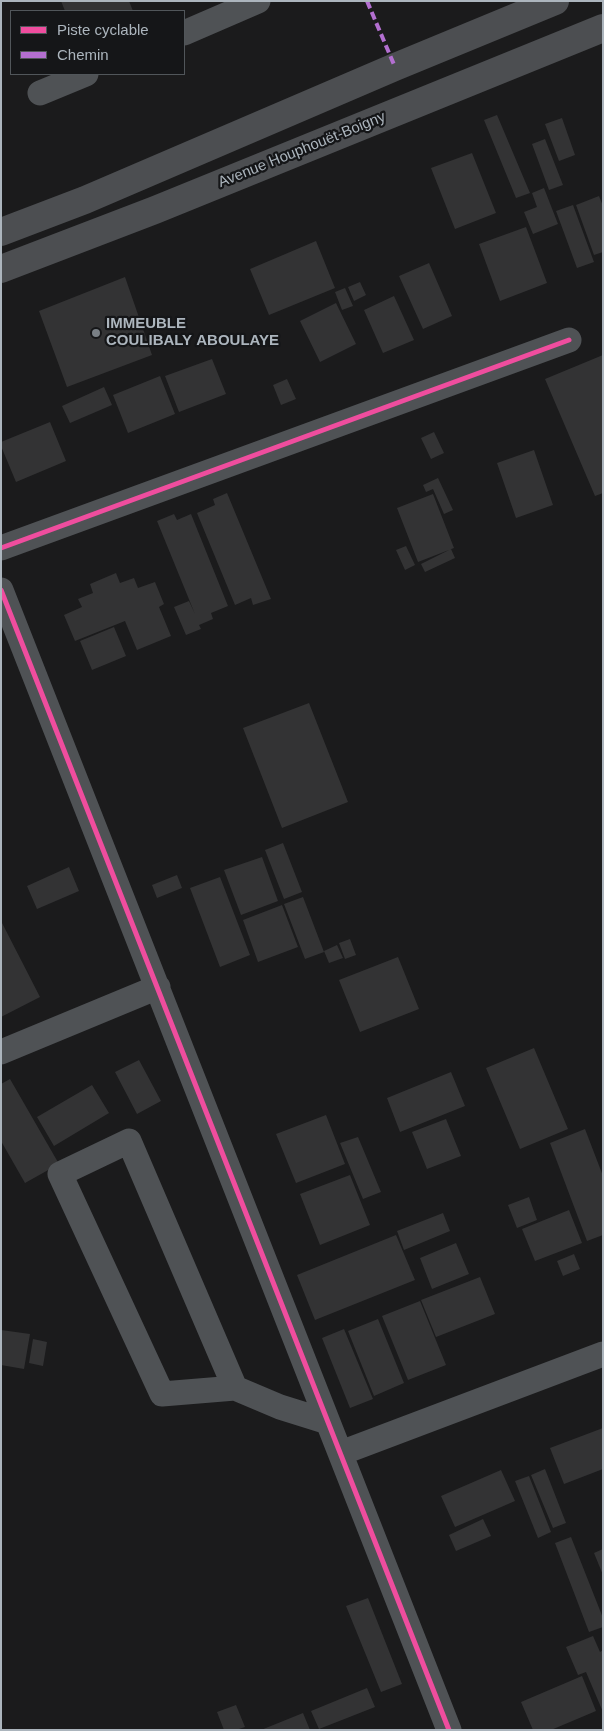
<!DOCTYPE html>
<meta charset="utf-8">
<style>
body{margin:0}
#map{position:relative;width:604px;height:1731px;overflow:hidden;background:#1b1b1c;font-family:Arial,sans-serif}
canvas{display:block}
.frame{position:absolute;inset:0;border:2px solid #acb5bd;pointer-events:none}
.legend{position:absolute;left:10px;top:10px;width:175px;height:65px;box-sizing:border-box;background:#151618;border:1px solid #51565a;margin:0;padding:6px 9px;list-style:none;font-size:15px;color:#acb5bd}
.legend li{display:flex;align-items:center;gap:10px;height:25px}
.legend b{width:25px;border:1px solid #51565a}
</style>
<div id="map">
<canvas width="604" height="1731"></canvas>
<div class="frame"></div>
<ul class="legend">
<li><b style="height:6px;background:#ef4d9e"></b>Piste cyclable</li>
<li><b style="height:6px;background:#b36fd0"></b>Chemin</li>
</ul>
</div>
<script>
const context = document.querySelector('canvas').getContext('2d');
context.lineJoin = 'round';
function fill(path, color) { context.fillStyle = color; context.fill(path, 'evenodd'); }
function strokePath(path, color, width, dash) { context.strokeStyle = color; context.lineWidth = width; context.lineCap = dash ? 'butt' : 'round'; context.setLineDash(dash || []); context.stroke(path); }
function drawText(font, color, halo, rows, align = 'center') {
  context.font = font + ' Arial,sans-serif'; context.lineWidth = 4.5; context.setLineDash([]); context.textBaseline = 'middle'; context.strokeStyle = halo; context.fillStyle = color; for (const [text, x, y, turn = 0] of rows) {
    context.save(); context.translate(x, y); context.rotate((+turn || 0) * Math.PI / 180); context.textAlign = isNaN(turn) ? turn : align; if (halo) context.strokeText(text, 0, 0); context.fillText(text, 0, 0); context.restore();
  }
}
fill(new Path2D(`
 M 61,1 L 129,1 L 133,11 L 65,11 Z
 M 497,115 L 530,193 L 516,198 L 484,120 Z
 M 562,118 L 575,155 L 559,161 L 545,124 Z
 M 545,139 L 563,185 L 549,190 L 532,144 Z
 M 472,153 L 496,213 L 455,229 L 431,168 Z
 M 544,188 L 558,224 L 533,234 L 524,212 L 537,207 L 532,193 Z
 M 599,196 L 603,206 L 603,252 L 594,255 L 576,205 Z
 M 573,205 L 594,262 L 577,268 L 556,211 Z
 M 526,227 L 547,283 L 500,301 L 479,244 Z
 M 316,241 L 335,288 L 269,315 L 250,269 Z
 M 429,263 L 452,316 L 423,329 L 399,276 Z
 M 125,277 L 152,355 L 67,387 L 39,311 Z
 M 360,282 L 366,295 L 354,301 L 348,287 Z
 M 345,288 L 353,306 L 342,310 L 335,292 Z
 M 394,296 L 414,340 L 383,353 L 364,310 Z
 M 336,303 L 356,344 L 320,362 L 300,321 Z
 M 603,355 L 603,493 L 595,496 L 545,379 Z
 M 212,359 L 226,394 L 179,412 L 165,376 Z
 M 160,376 L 175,414 L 128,433 L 113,395 Z
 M 287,379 L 296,399 L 281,405 L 273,385 Z
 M 104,387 L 112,405 L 70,423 L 62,406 Z
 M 50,422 L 66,461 L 16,482 L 1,446 L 1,442 Z
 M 434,432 L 444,453 L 431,459 L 421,438 Z
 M 534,450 L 553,505 L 516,518 L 497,463 Z
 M 438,478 L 453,510 L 444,514 L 433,489 L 426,492 L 423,485 Z
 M 227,493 L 271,599 L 253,605 L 251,598 L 235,605 L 197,513 L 215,505 L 213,499 Z
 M 433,494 L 454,548 L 418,562 L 397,508 Z
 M 174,514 L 177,520 L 191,514 L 228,606 L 211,613 L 213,619 L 199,625 L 201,629 L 186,635 L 174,607 L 189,601 L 195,614 L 157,521 Z
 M 406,546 L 415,565 L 405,570 L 396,550 Z
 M 451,549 L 455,558 L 425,572 L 421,564 Z
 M 116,573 L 120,583 L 134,578 L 138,588 L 155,582 L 164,604 L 159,607 L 171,636 L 137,650 L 125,621 L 75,641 L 64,615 L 82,607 L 78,599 L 93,593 L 90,584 Z
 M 114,627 L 126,656 L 92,670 L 80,641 Z
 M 309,703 L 348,802 L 282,828 L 243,728 Z
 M 283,843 L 302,892 L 284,899 L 265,850 Z
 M 262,857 L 278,901 L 241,915 L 224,870 Z
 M 69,867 L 79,891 L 37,909 L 27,886 Z
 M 177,875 L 182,888 L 157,898 L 152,885 Z
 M 220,877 L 250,955 L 220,967 L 190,888 Z
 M 303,897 L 324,952 L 305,959 L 284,904 Z
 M 282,905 L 298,947 L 258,962 L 243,920 Z
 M 1,921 L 40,997 L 1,1017 Z
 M 350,939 L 356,955 L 345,959 L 339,943 Z
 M 337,945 L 343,958 L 329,963 L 324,951 Z
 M 398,957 L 419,1009 L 360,1032 L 339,980 Z
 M 534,1048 L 568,1129 L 520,1149 L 486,1068 Z
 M 139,1060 L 161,1101 L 137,1114 L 115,1072 Z
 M 451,1072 L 465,1106 L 400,1132 L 387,1098 Z
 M 10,1079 L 59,1164 L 25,1183 L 1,1141 L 1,1084 Z
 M 92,1085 L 109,1113 L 54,1146 L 37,1117 Z
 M 326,1115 L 345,1164 L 296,1183 L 276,1134 Z
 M 446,1119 L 461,1156 L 427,1169 L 412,1132 Z
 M 585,1129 L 603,1176 L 603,1235 L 587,1241 L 550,1143 Z
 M 358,1137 L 381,1192 L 363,1199 L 340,1143 Z
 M 350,1175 L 370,1225 L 320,1245 L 300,1194 Z
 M 529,1197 L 537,1220 L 517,1228 L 508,1205 Z
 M 569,1210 L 582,1243 L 535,1261 L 522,1229 Z
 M 443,1213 L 450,1231 L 404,1250 L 397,1231 Z
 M 396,1235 L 415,1280 L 315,1320 L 297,1275 Z
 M 456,1243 L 469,1274 L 432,1289 L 420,1258 Z
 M 574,1254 L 580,1269 L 563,1276 L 557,1261 Z
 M 480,1277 L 495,1314 L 436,1337 L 421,1300 Z
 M 420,1301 L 446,1365 L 408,1380 L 382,1316 Z
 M 378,1319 L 404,1383 L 374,1396 L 348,1331 Z
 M 344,1329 L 373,1399 L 350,1408 L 322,1338 Z
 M 1,1330 L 30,1334 L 24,1369 L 1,1365 Z
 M 33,1339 L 47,1342 L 43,1366 L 29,1363 Z
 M 603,1428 L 603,1469 L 564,1484 L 550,1448 Z
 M 545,1469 L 566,1523 L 553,1528 L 531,1475 Z
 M 501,1470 L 515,1501 L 455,1527 L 441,1496 Z
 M 529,1476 L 551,1532 L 538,1538 L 515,1481 Z
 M 483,1519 L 491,1536 L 456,1551 L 449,1535 Z
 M 571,1537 L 603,1618 L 603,1627 L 589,1632 L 555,1543 Z
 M 603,1549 L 603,1575 L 594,1553 Z
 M 368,1598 L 402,1684 L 381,1692 L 346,1606 Z
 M 593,1636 L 600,1652 L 603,1650 L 603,1712 L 586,1672 L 578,1675 L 566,1647 Z
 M 582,1676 L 596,1711 L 551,1730 L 533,1730 L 521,1702 Z
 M 367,1688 L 375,1707 L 319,1729 L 311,1711 Z
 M 236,1705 L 245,1727 L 236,1730 L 224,1730 L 217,1712 Z
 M 303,1713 L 310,1730 L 261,1730 Z`), '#333334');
strokePath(new Path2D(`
 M 184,33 L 258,1
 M 40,93 L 86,74
 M 1,548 L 569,340
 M 1,590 L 449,1730
 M 1,1052 L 158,987
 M 235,1388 L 162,1394 L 60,1174 L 129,1141 L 235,1388 L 280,1407 L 328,1422
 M 341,1453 L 603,1354`), '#4f5255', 25);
strokePath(new Path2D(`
 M 1,232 L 85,200 L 395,67 L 555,1
 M 1,269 L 155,210 L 603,28`), '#4c4e51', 28);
strokePath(new Path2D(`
 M 367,1 L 395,67`), '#b36fd0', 4, [8, 4]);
strokePath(new Path2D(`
 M 1,548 L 569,340
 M 1,590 L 449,1730`), '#ef4d9e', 5);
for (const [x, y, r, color] of [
 [96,333,5,"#797f85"]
]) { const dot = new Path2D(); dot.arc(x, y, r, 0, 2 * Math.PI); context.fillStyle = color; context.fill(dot); strokePath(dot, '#151618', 2); }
drawText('15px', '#acb5bd', '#151618', [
 ["Avenue Houphouët-Boigny",302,150,-22]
]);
drawText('bold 15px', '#acb5bd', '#151618', [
 ["IMMEUBLE",106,324],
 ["COULIBALY ABOULAYE",106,341]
], 'left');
</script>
